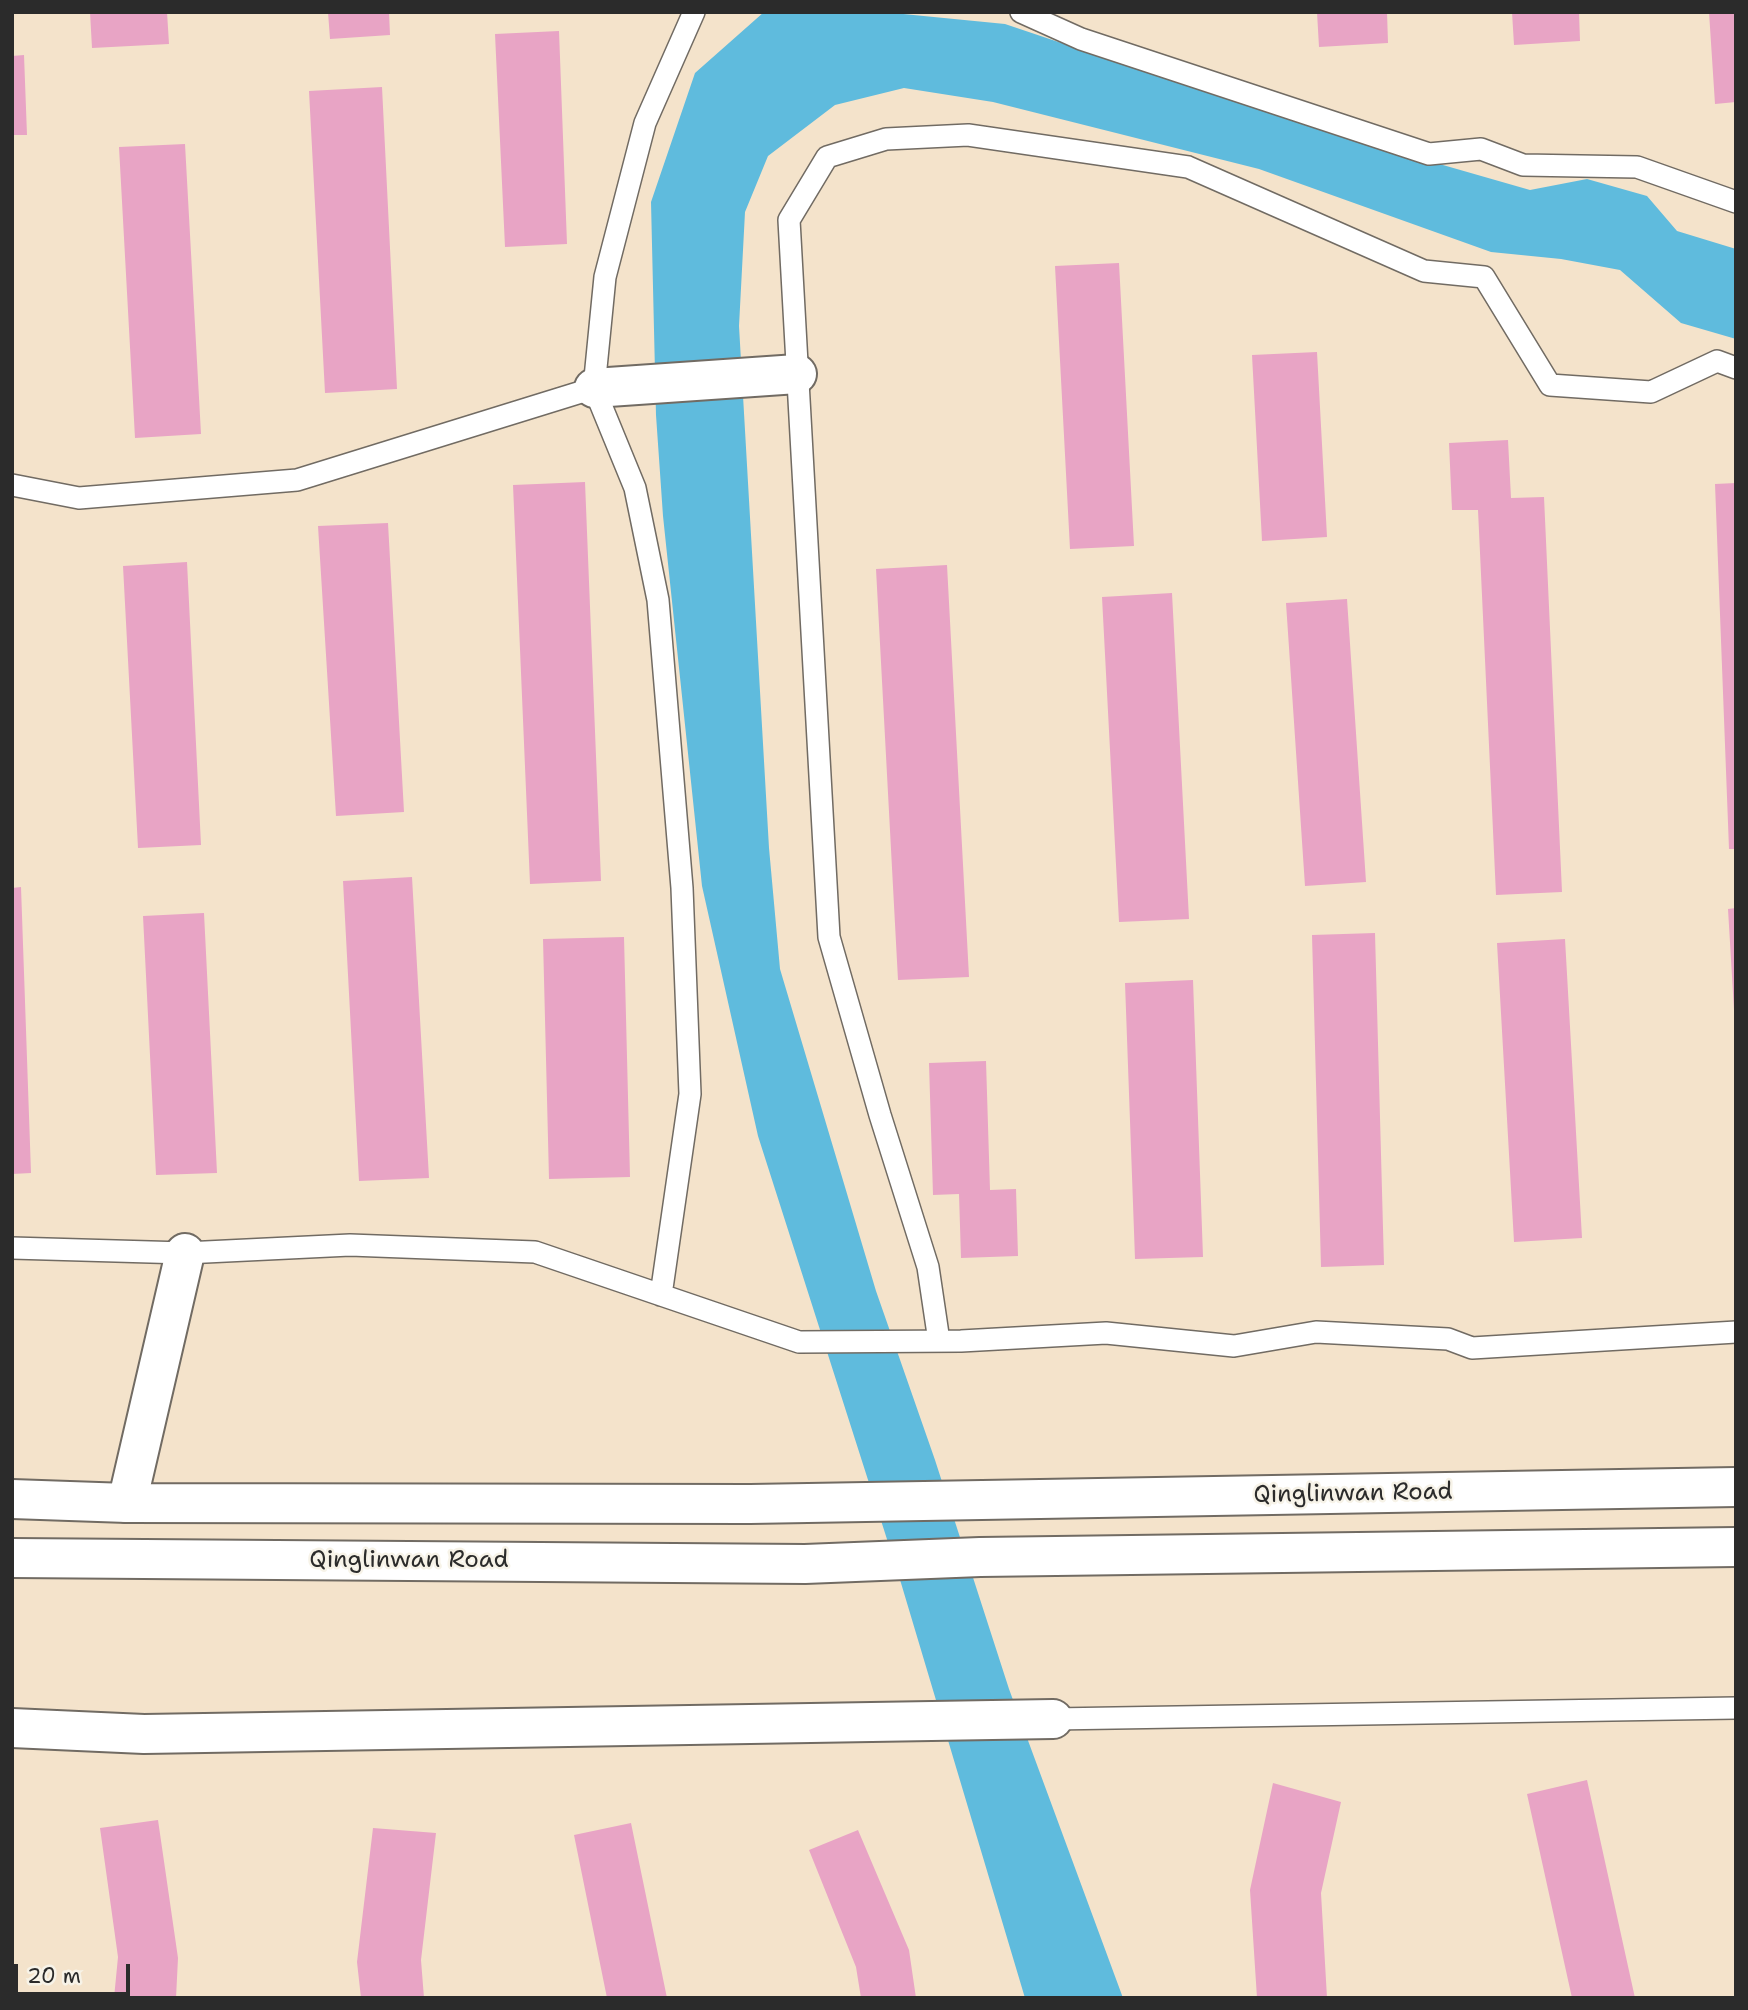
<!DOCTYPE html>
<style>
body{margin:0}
#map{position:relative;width:1748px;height:2010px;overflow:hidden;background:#f4e3cb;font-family:"Shantell Sans",sans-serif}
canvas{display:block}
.frame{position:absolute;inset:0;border:14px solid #2b2b2b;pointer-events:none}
.scale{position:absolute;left:14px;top:1964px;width:116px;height:32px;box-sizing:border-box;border:4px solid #2b2b2b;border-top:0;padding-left:9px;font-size:21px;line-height:24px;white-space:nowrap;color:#2b2b2b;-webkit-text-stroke:5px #f7f3e8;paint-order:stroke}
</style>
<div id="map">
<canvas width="1748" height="2010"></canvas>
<div class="frame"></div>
<div class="scale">20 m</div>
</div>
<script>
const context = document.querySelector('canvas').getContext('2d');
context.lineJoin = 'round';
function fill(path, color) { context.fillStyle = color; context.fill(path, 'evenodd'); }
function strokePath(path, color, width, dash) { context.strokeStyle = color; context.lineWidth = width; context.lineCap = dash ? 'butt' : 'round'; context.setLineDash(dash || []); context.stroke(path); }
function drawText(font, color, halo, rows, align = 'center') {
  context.font = font + ' "Shantell Sans",sans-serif'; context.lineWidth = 5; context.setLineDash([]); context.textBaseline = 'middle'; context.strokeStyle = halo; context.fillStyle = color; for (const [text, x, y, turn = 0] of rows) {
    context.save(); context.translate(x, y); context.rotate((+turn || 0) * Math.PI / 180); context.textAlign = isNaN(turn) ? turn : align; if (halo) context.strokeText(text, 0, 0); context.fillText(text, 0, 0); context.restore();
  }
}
fill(new Path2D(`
 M 764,12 L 883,12 L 1005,24 L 1314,128 L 1530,190 L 1587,179 L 1647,196 L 1677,231 L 1736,249 L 1736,339 L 1681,323 L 1620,270 L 1561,259 L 1491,252 L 1259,169 L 993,102 L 904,88 L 835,105 L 768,156 L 745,212 L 739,326 L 769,848 L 780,969 L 876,1291 L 935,1460 L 1009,1689 L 1123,1998 L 1025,1998 L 901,1583 L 758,1136 L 702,886 L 663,516 L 656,415 L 651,202 L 695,73 Z`), '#5fbbdd');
fill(new Path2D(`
 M 90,12 L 167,12 L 169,44 L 92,48 Z
 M 328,12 L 389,12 L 390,35 L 330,39 Z
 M 1317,12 L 1387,12 L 1388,43 L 1319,47 Z
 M 1512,12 L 1579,12 L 1580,41 L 1514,45 Z
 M 1709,12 L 1736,12 L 1736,102 L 1715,104 Z
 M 559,31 L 567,244 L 505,247 L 495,34 Z
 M 24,55 L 27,135 L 12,135 L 12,56 Z
 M 382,87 L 397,389 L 325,393 L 309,91 Z
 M 185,144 L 201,434 L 135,438 L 119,147 Z
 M 1119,263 L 1134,546 L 1070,549 L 1055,266 Z
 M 1317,352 L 1327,537 L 1262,541 L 1252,355 Z
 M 1508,440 L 1511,498 L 1544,497 L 1562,892 L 1496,895 L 1478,510 L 1452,510 L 1449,443 Z
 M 585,482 L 601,881 L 530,884 L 513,485 Z
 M 1736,483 L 1736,849 L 1729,849 L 1715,484 Z
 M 388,523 L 404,812 L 336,816 L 318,526 Z
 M 187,562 L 201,845 L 138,848 L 123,566 Z
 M 947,565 L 969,977 L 898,980 L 876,569 Z
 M 1172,593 L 1189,919 L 1119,922 L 1102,597 Z
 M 1347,599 L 1366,882 L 1305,886 L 1286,603 Z
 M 412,877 L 429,1178 L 359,1181 L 343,881 Z
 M 21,887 L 31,1173 L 12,1174 L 12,888 Z
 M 1736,908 L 1736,1010 L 1734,1010 L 1728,909 Z
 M 204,913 L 217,1173 L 156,1175 L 143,916 Z
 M 1375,933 L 1384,1265 L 1321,1267 L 1312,935 Z
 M 624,937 L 630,1177 L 549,1179 L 543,939 Z
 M 1565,939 L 1582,1238 L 1514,1242 L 1497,943 Z
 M 1193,980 L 1203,1257 L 1135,1259 L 1125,983 Z
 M 986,1061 L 990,1190 L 1016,1189 L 1018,1256 L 961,1258 L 959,1194 L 933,1195 L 929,1063 Z
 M 1587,1780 L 1635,1998 L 1572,1998 L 1527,1794 Z
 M 1273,1783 L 1341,1802 L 1321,1893 L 1327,1998 L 1257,1998 L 1250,1890 Z
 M 158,1820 L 178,1958 L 176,1998 L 114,1998 L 118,1957 L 100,1828 Z
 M 631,1823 L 667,1998 L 607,1998 L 574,1835 Z
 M 373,1828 L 436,1833 L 421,1960 L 424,1998 L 361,1998 L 357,1962 Z
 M 858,1830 L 909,1950 L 916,1998 L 861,1998 L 856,1967 L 809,1850 Z`), '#e8a4c5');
const service = new Path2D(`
 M 1021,12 L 1081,39 L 1429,154 L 1481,149 L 1523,165 L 1637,167 L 1736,202
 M 12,485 L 79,498 L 297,480 L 594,388
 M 12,1248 L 185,1253 L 350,1245 L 535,1252 L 799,1342 L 961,1341 L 1106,1333 L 1234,1346 L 1316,1332 L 1448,1339 L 1472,1348 L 1736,1332
 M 661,1295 L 690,1094 L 682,888 L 658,600 L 635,488 L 594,388 L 605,277 L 645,123 L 694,12
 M 939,1341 L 928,1267 L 880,1115 L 829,937 L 789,220 L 827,157 L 886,139 L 968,135 L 1188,167 L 1424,271 L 1484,277 L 1550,385 L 1651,392 L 1717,361 L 1736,368
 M 1053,1719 L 1736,1708`);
const minor = new Path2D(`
 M 594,388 L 797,374
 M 127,1503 L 185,1253
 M 12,1728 L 144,1734 L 1053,1719`);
const primary = new Path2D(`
 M 12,1499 L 127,1503 L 750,1504 L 1736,1487
 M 12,1558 L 805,1564 L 980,1557 L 1736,1547`);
strokePath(service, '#716b63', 24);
strokePath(minor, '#716b63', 42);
strokePath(primary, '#716b63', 42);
strokePath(service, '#fff', 21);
strokePath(minor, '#fff', 38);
strokePath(primary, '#fff', 38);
drawText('24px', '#2b2b2b', '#f7f3e8', [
 ["Qinglinwan Road",1353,1494,-1],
 ["Qinglinwan Road",409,1561]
]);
</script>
